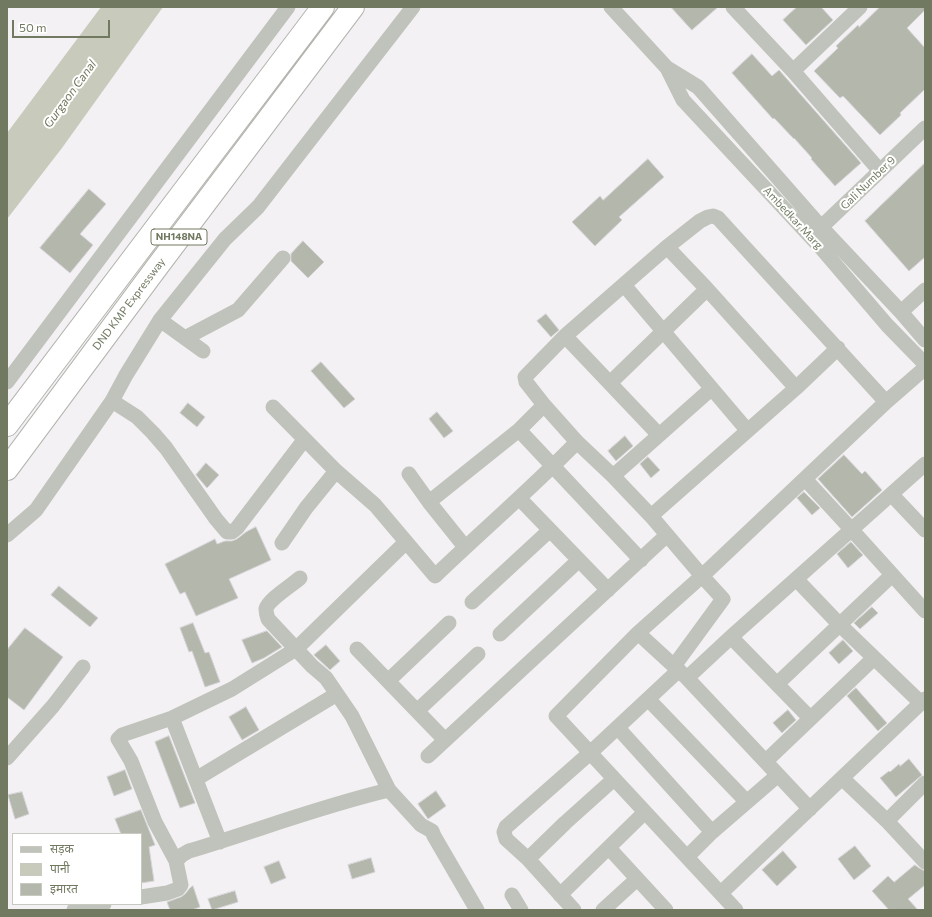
<!DOCTYPE html>
<meta charset="utf-8">
<style>
body{margin:0}
#map{position:relative;width:932px;height:917px;overflow:hidden;background:#f4f1f4;font-family:Commissioner,"Noto Sans Devanagari",sans-serif}
canvas{display:block}
.frame{position:absolute;inset:0;border:8px solid #717a61;pointer-events:none}
.legend{position:absolute;left:12px;top:833px;width:130px;height:72px;box-sizing:border-box;background:#fff;border:1px solid #c6cac0;margin:0;padding:5px 7px;list-style:none;font-size:12px;color:#717a61}
.legend li{display:flex;align-items:center;gap:8px;height:20px}
.legend b{width:20px;border:1px solid #c6cac0}
.scale{position:absolute;left:12px;top:20px;width:98px;height:18px;box-sizing:border-box;border:2px solid #717a61;border-top:0;padding-left:5px;font-size:12px;line-height:14px;white-space:nowrap;color:#717a61;-webkit-text-stroke:3px #fff;paint-order:stroke}
</style>
<div id="map">
<canvas width="932" height="917"></canvas>
<div class="frame"></div>
<ul class="legend">
<li><b style="height:5px;background:#c0c3bb"></b>सड़क</li>
<li><b style="height:11px;background:#c8cabc"></b>पानी</li>
<li><b style="height:11px;background:#b3b7ac"></b>इमारत</li>
</ul>
<div class="scale">50 m</div>
</div>
<script>
const context = document.querySelector('canvas').getContext('2d');
context.lineJoin = 'round';
function fill(path, color) { context.fillStyle = color; context.fill(path, 'evenodd'); }
function strokePath(path, color, width, dash) { context.strokeStyle = color; context.lineWidth = width; context.lineCap = dash ? 'butt' : 'round'; context.setLineDash(dash || []); context.stroke(path); }
function drawText(font, color, halo, rows, align = 'center') {
  context.font = font + ' Commissioner,sans-serif'; context.lineWidth = 4; context.setLineDash([]); context.textBaseline = 'middle'; context.strokeStyle = halo; context.fillStyle = color; for (const [text, x, y, turn = 0] of rows) {
    context.save(); context.translate(x, y); context.rotate((+turn || 0) * Math.PI / 180); context.textAlign = isNaN(turn) ? turn : align; if (halo) context.strokeText(text, 0, 0); context.fillText(text, 0, 0); context.restore();
  }
}
fill(new Path2D(`
 M 101,7 L 163,7 L 62,148 L 7,219 L 7,133 Z`), '#c8cabc');
const building = new Path2D(`
 M 671,7 L 718,7 L 692,30 Z
 M 797,7 L 821,7 L 833,20 L 806,45 L 783,20 Z
 M 880,7 L 925,7 L 925,10 L 907,28 L 925,48 L 925,89 L 900,113 L 901,115 L 880,135 L 843,96 L 840,98 L 814,71 L 838,48 L 836,46 L 858,25 L 859,27 Z
 M 752,54 L 772,76 L 779,70 L 861,163 L 835,186 L 811,159 L 812,158 L 794,138 L 794,139 L 774,118 L 773,119 L 732,73 Z
 M 648,159 L 664,177 L 619,217 L 622,220 L 595,246 L 572,222 L 600,196 L 603,200 Z
 M 925,163 L 925,257 L 909,271 L 865,221 Z
 M 89,189 L 106,204 L 80,234 L 93,245 L 70,273 L 40,248 Z
 M 303,241 L 324,262 L 308,278 L 291,261 L 291,254 Z
 M 546,314 L 559,330 L 551,337 L 537,321 Z
 M 321,362 L 355,399 L 344,408 L 311,371 Z
 M 188,403 L 205,417 L 197,427 L 180,413 Z
 M 437,412 L 453,431 L 444,438 L 429,419 Z
 M 625,436 L 633,446 L 616,461 L 608,451 Z
 M 844,455 L 862,474 L 865,471 L 882,490 L 852,517 L 818,479 Z
 M 648,457 L 660,470 L 651,478 L 640,464 Z
 M 206,463 L 219,475 L 207,488 L 196,475 Z
 M 804,492 L 820,508 L 812,515 L 797,498 Z
 M 256,527 L 271,560 L 229,579 L 238,598 L 196,616 L 185,592 L 180,594 L 165,564 L 215,539 L 217,544 L 225,541 L 232,541 L 237,539 L 246,532 Z
 M 851,542 L 863,555 L 848,568 L 837,554 Z
 M 59,586 L 98,618 L 90,627 L 51,595 Z
 M 872,607 L 878,613 L 860,629 L 854,623 Z
 M 193,623 L 205,653 L 209,652 L 220,682 L 205,687 L 192,651 L 189,652 L 180,628 Z
 M 25,628 L 63,657 L 24,710 L 7,697 L 7,650 Z
 M 267,631 L 282,647 L 264,658 L 252,663 L 242,640 Z
 M 843,640 L 853,651 L 839,664 L 829,653 Z
 M 326,645 L 340,661 L 330,670 L 314,655 Z
 M 856,688 L 887,723 L 878,731 L 847,696 Z
 M 246,707 L 259,730 L 242,740 L 229,717 Z
 M 788,710 L 796,720 L 782,733 L 773,723 Z
 M 169,736 L 195,803 L 180,808 L 155,742 Z
 M 909,759 L 922,775 L 896,797 L 880,778 L 889,771 L 890,772 L 899,764 L 900,766 Z
 M 125,770 L 132,789 L 114,796 L 107,777 Z
 M 436,791 L 446,806 L 428,819 L 418,804 Z
 M 22,792 L 29,814 L 15,819 L 8,795 Z
 M 141,810 L 155,845 L 149,847 L 154,881 L 141,883 L 141,834 L 121,834 L 115,819 Z
 M 855,846 L 871,866 L 854,880 L 838,859 Z
 M 783,851 L 797,867 L 777,886 L 762,870 Z
 M 371,858 L 375,872 L 352,879 L 348,865 Z
 M 279,861 L 286,878 L 271,884 L 264,867 Z
 M 915,865 L 919,868 L 925,871 L 925,885 L 908,899 L 918,910 L 889,910 L 872,891 L 888,876 L 894,882 Z
 M 193,886 L 200,907 L 192,910 L 170,910 L 167,902 L 181,897 L 185,894 L 190,888 Z
 M 235,891 L 238,902 L 212,910 L 208,899 Z`);
fill(building, '#b3b7ac');
strokePath(building, '#d5d3d6', 1);
const highway = new Path2D(`
 M 7,425 L 323,7
 M 7,469 L 157,267 L 353,7`);
strokePath(highway, '#b2b5ad', 24);
strokePath(new Path2D(`
 M 611,7 L 667,68 L 698,87 L 821,227 L 901,312 L 925,340
 M 733,7 L 793,71 L 880,171
 M 667,68 L 683,100 L 822,249 L 887,325 L 925,364
 M 793,71 L 860,7
 M 814,234 L 925,128
 M 667,247 L 707,289 L 796,388
 M 624,285 L 747,430
 M 901,312 L 925,290
 M 160,320 L 203,351
 M 565,336 L 659,435
 M 185,338 L 238,310 L 283,258
 M 7,382 L 288,7
 M 610,383 L 707,289
 M 112,401 L 137,417 L 153,433 L 166,448 L 216,519 L 227,532 L 232,532 L 237,528 L 304,440
 M 273,407 L 336,471 L 375,505 L 435,576 C 482,531 531,489 577,442
 M 519,430 L 641,560
 M 409,474 L 429,502 L 465,547
 M 613,476 L 711,389
 M 805,479 L 851,529 L 925,611
 M 892,495 L 925,530
 M 519,498 L 608,590
 M 429,502 L 519,430 L 544,405
 M 651,516 L 796,388 L 838,348
 M 7,535 L 36,510 L 112,401 L 126,375 L 160,320 L 225,239 L 258,207 L 413,7
 M 282,543 L 306,508 L 336,471
 M 300,578 C 292,585 268,600 266,609 C 266,613 267,616 268,619 L 312,666 L 326,678 L 352,716 L 389,790
 M 796,579 L 840,625 L 921,703
 M 472,602 L 550,530
 M 638,633 L 687,678 L 810,809
 M 500,634 L 579,560
 M 731,637 L 810,718
 M 357,649 L 445,740
 M 674,666 L 723,599 L 702,576 L 651,516 L 613,476 L 577,442 L 544,405 L 526,382 L 525,377 L 565,336 L 667,247 L 700,221 L 708,217 L 713,216 L 718,218 L 886,402
 M 687,678 L 731,637 L 925,464
 M 388,681 L 449,623
 M 777,684 L 892,575
 M 648,699 L 746,801
 M 417,711 L 478,654
 M 172,718 L 220,842
 M 618,728 L 712,832
 M 428,756 L 667,535
 M 7,758 L 53,706 L 83,667
 M 766,761 L 874,658
 M 842,778 L 887,821
 M 196,779 L 337,694
 M 925,783 L 887,821 L 925,862
 M 609,848 L 666,910
 M 687,857 L 712,832 L 778,775
 M 528,859 L 565,823 L 614,779
 M 176,861 L 155,822 L 131,761 L 118,739 L 122,735 L 172,718 L 232,689 L 296,649 L 406,542
 M 721,893 L 925,699
 M 512,895 L 521,910
 M 560,895 L 645,812
 M 141,897 L 167,893 L 178,889 L 181,885 L 176,861 L 182,855 L 189,851 C 256,831 321,806 389,790 L 421,825 L 432,831 L 434,836 L 477,910
 M 74,910 L 104,904
 M 574,910 L 528,859 L 506,839 L 504,832 L 506,827 L 590,753 L 679,670
 M 603,910 L 637,879
 M 736,910 L 556,716 L 638,633 L 702,576 L 886,402 L 925,368`), '#c0c3bb', 15);
strokePath(highway, '#fff', 22);
for (const [x, y, w] of [
 [179,237,56]
]) { const box = new Path2D(); box.roundRect(x - w / 2, y - 8, w, 16, 3); context.fillStyle = '#fff'; context.fill(box); strokePath(box, '#717a61', 1); }
drawText('bold 10px', '#717a61', null, [
 ["NH148NA",179,237]
]);
drawText('11px', '#717a61', '#fff', [
 ["Gali Number 9",868,183,-44],
 ["Ambedkar Marg",793,218,47],
 ["DND KMP Expressway",129,304,-53]
]);
drawText('italic 12px', '#72765c', '#fff', [
 ["Gurgaon Canal",70,94,-54]
]);
</script>
